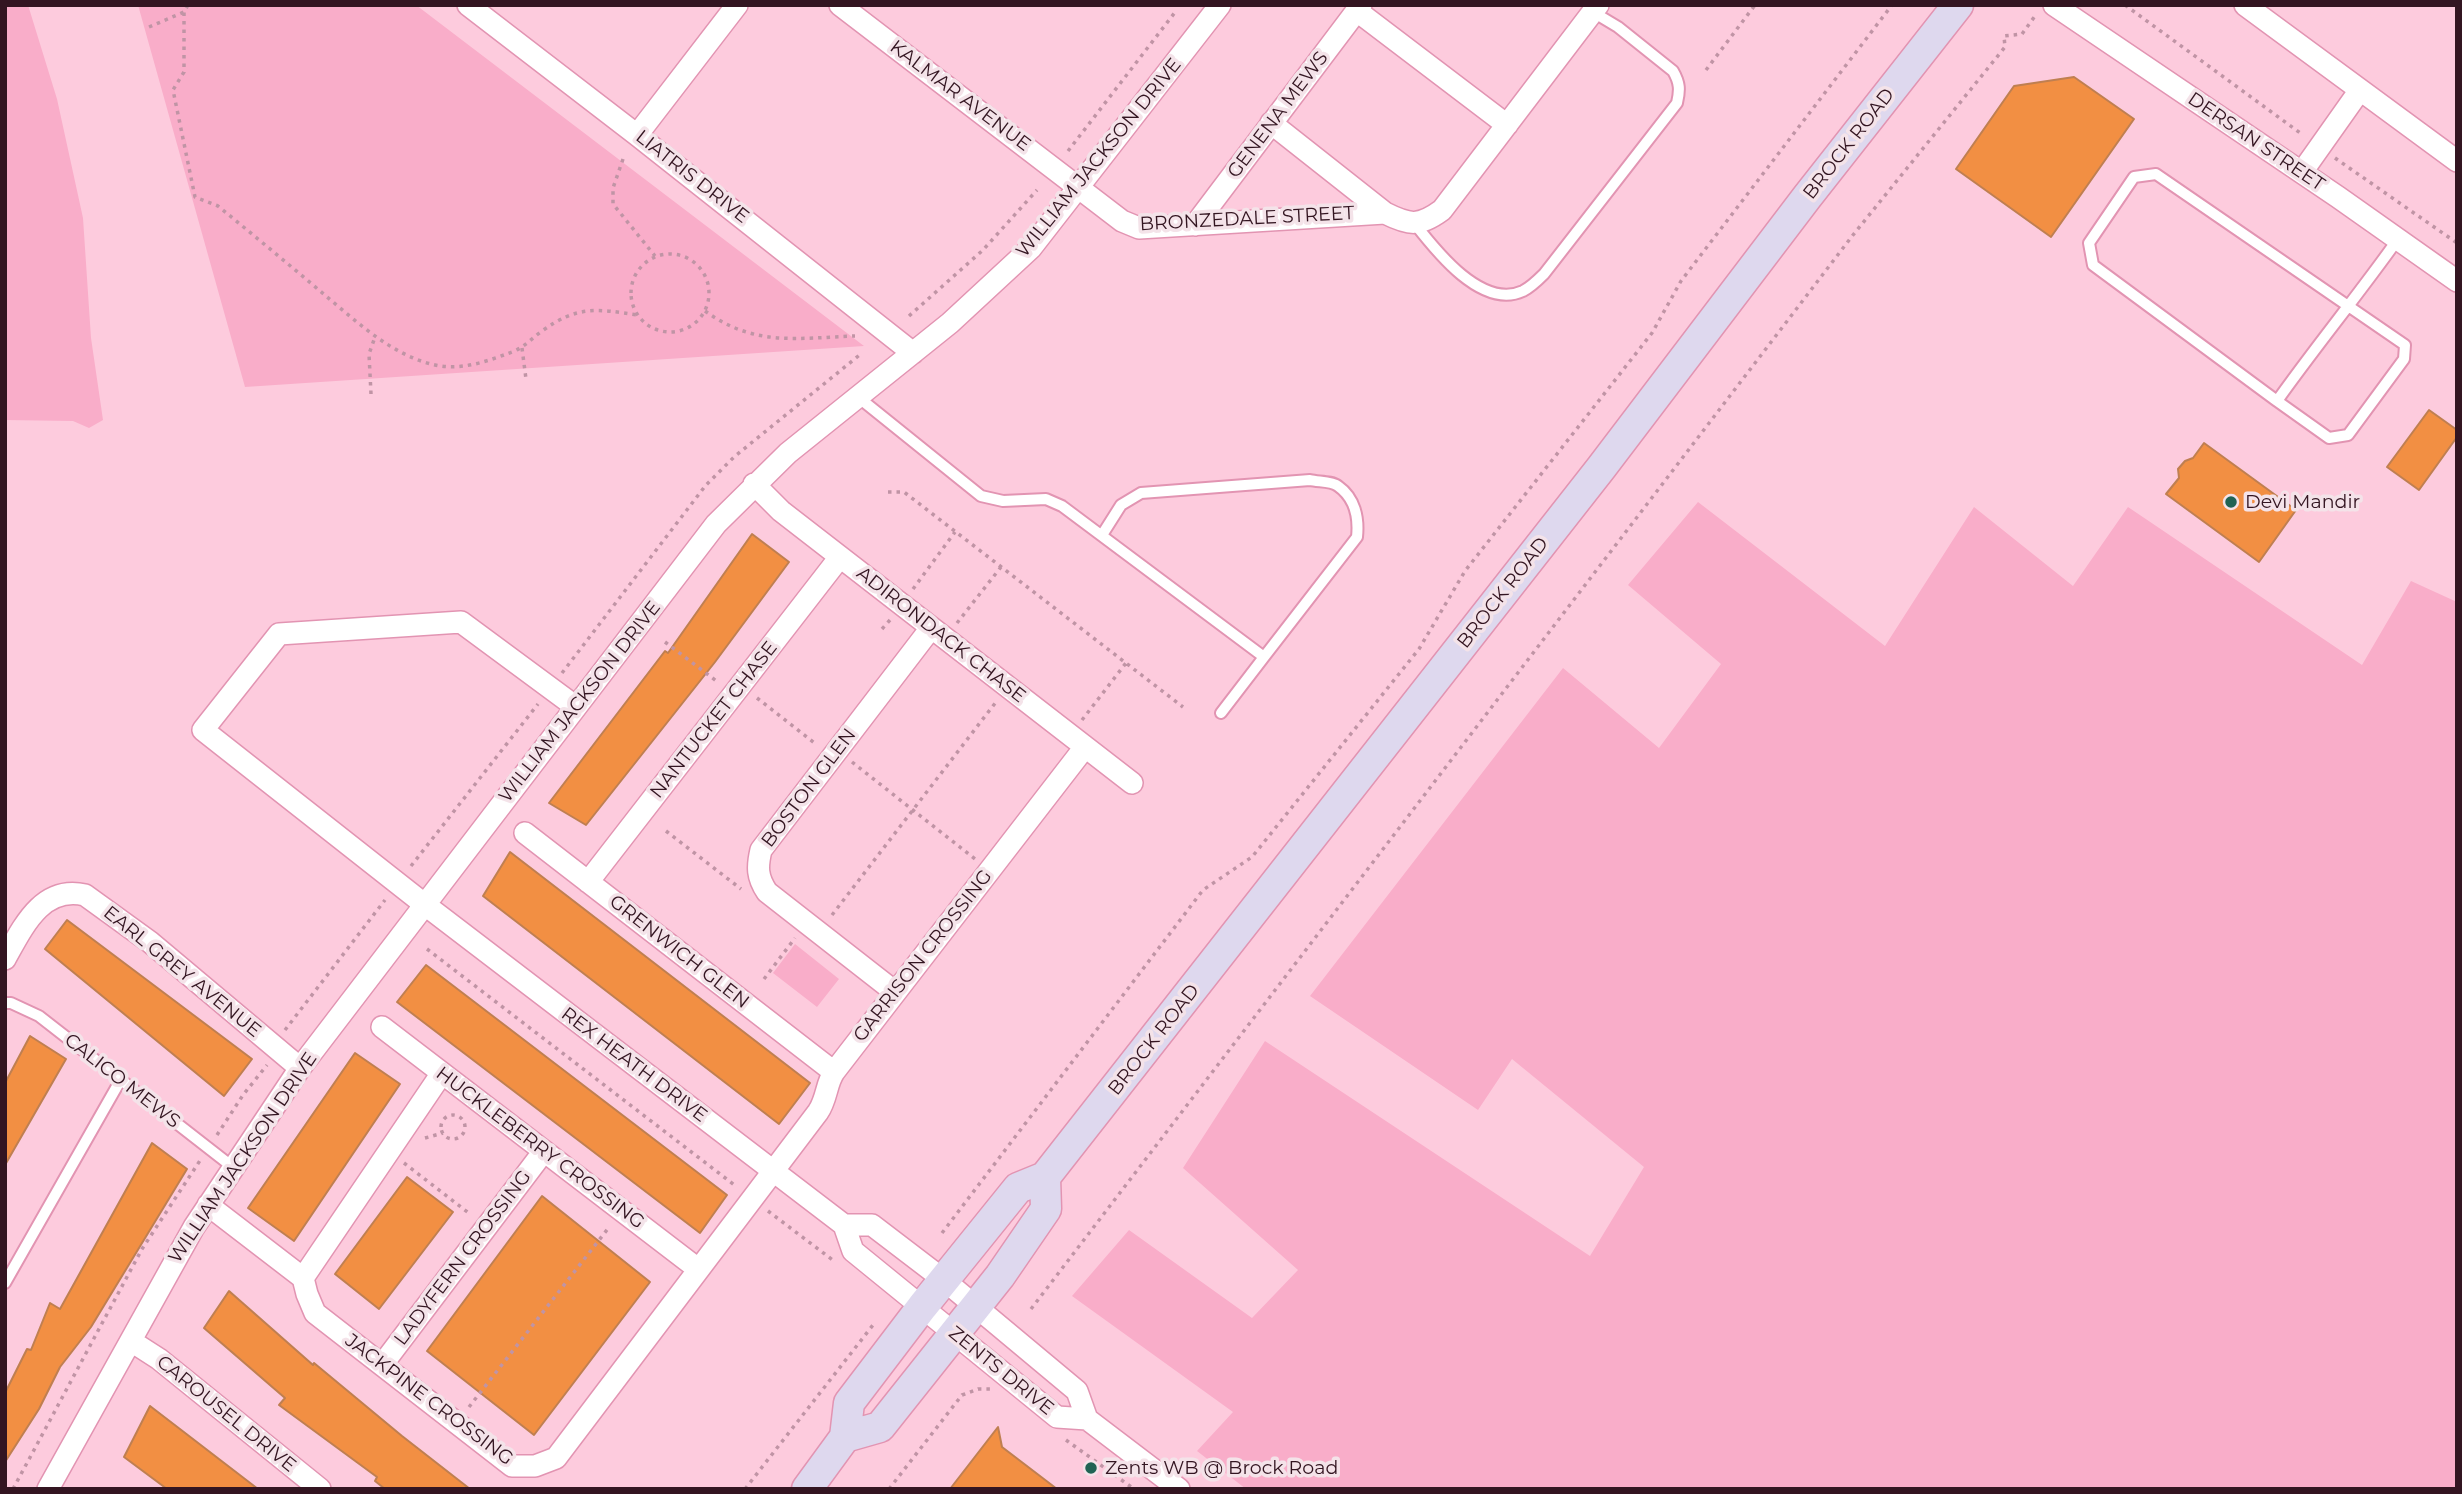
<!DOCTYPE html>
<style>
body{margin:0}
#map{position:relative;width:2462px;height:1494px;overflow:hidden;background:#fdcbdd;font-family:Montserrat,sans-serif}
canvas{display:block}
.frame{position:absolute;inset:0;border:7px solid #331521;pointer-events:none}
</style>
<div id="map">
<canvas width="2462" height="1494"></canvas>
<div class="frame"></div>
</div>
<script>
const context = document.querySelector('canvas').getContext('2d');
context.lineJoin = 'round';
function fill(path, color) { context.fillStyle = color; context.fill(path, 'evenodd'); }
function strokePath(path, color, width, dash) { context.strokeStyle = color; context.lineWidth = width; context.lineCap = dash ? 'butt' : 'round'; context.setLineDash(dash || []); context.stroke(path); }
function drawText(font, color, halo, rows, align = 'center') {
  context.font = font + ' Montserrat,sans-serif'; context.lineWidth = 7; context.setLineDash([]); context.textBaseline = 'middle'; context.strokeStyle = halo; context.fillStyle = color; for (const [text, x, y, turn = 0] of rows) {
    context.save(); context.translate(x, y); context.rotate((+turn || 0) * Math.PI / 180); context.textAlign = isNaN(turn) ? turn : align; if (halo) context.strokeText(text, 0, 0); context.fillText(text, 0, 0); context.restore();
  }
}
fill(new Path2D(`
 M 5,5 L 28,5 L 57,99 L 83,218 L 91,338 L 103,420 L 89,428 L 73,421 L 5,420 Z
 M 138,5 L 416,5 L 864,346 L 245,387 Z
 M 1698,502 L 1885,646 L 1974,507 L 2073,586 L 2128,507 L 2362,665 L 2411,581 L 2457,602 L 2457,1489 L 1246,1489 L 1197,1451 L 1233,1412 L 1072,1296 L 1129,1230 L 1252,1318 L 1298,1270 L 1183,1168 L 1265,1041 L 1590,1256 L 1644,1167 L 1512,1059 L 1478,1110 L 1310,996 L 1563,668 L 1659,748 L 1721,664 L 1628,585 Z
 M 795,944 L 839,979 L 817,1007 L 773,973 Z`), '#f9adc9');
const building = new Path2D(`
 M 2074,77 L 2134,119 L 2051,237 L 1956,169 L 2014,86 Z
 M 2429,410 L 2457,430 L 2457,437 L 2419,490 L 2387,467 Z
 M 2204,443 L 2296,510 L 2259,562 L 2166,494 L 2179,478 L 2178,469 L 2185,461 L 2193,458 Z
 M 752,534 L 789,562 L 715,662 L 586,825 L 549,803 L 665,651 L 668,653 Z
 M 510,852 L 810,1083 L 779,1124 L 483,896 Z
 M 67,920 L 252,1059 L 224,1096 L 45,949 Z
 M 426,965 L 727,1195 L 700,1233 L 397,1002 Z
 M 30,1036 L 66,1059 L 5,1165 L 5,1083 Z
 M 355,1053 L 400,1084 L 294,1241 L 248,1208 Z
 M 152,1143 L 187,1169 L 91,1327 L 60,1367 L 39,1409 L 5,1462 L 5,1393 L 27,1349 L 31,1350 L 50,1303 L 60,1309 Z
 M 407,1177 L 453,1212 L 379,1309 L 335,1274 Z
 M 542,1196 L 650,1282 L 534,1435 L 427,1351 Z
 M 229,1291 L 313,1365 L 314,1363 L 402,1436 L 470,1489 L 385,1489 L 375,1481 L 377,1477 L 279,1405 L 285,1398 L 204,1328 Z
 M 150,1406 L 258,1489 L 167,1489 L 124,1457 Z
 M 998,1427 L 1002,1447 L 1057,1489 L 950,1489 Z`);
fill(building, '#f28f43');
strokePath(building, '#bf7f51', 2);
const service = new Path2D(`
 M 1415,224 C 1436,251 1482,310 1523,291 C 1531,287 1538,280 1544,274 L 1677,103 C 1680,90 1680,83 1673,71 L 1618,27 L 1593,12
 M 858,397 L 981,496 L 1003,501 L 1046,499 L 1062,506 L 1264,657 L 1221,713
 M 2277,401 L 2093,265 L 2089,243 L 2134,177 L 2156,174 L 2405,345 L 2404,359 L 2348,435 L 2329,438 L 2277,401 C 2316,346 2359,294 2398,239
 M 1102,535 L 1121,505 L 1141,493 L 1310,480 C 1318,482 1332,481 1338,486 C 1355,498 1359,518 1357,537 L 1264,657
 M 5,1003 L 11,1003 L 39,1016 L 234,1168
 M 5,1283 L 120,1081`);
const minor = new Path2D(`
 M 468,5 L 637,135 L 913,353
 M 840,5 L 1122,221 L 1139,228 L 1385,213
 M 2054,5 L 2338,197 L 2457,281
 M 2245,5 L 2457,161
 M 1357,11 L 1507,125
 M 1271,123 L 1385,213 C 1409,225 1419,227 1442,210 L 1598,5
 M 637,135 L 737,5
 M 2302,172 L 2360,90
 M 1195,225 L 1361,5
 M 754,484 L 781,511 L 1132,783
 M 576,707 L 461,622 L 279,634 L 203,730 L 424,904 L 844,1225 L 853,1251 L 1057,1417 L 1087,1419 L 1179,1489
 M 525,833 L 834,1072
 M 588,882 L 840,557
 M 5,959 C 23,927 42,885 85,895 L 150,942 L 300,1068
 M 895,992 L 767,892 C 757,877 757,867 761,850 L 931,628
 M 382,1027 L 698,1269
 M 208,1205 L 303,1278 L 307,1294 L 315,1313 L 512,1466 L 535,1466 L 556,1458 L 818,1112 C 827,1099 826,1084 834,1072 L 1085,747
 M 844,1225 L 872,1225 L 944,1280 L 1077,1391 L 1087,1419
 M 303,1278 L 442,1073
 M 131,1341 L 159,1359 L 320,1489
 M 382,1365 L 544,1151
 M 48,1489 L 194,1227 L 300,1068 L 716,524 L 788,453 L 950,323 L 1031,248 L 1220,5`);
const secondary = new Path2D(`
 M 845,1437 L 880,1427 L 1000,1276 L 1046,1209 L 1045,1177
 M 807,1489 L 845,1437 L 849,1403 L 922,1307 L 1018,1188 L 1045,1177 L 1601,468 L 1807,197 L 1958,5`);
strokePath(service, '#e294b2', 14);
strokePath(minor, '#e294b2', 24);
strokePath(secondary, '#e294b2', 33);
strokePath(new Path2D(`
 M 188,5 L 184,12 L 184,72 L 173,90 L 195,197 L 218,206 C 252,234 286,262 320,291 C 354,319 390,355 435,365 C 461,371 488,361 512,352 C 525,347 532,338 542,331 C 578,305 597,309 638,315
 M 2125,5 L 2303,135
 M 149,27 L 184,12
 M 1706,70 L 1755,5
 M 1068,151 L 1176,11
 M 2335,158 L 2457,243
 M 623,159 L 613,188 L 613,204 L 655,256
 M631 293a39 39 0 1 1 78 0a39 39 0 1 1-78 0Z
 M 705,311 C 755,347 797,338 855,336
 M 909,316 L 983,250 L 1037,190
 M 522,348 L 526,379
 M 371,394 L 369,354 L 375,337
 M 888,492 L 904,492 L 1183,707
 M 913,589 L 955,532
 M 957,623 L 1001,567
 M 882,629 L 890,620
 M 665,642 L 719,683
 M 562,673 L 706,485 L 734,457 L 862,353
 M 757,698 L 817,745
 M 1082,720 L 1126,663
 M 852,762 L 975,859
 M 666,831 L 741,889
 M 411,866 L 538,704
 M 832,915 L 996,702
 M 427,949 L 737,1187
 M 764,979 L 795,938
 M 285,1030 L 385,900
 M441 1127a12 12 0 1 1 24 0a12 12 0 1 1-24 0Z
 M 217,1135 L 243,1095 L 267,1065
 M 425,1138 L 443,1133
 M 404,1163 L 470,1214
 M 768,1211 L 834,1261
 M 942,1233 L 1203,890 L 1252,857 L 1419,649 L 1465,571 L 1652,333 L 1681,281 L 1892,5
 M 1031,1309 L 1853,235 L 2005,47 L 2004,36 L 2022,34 L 2035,16
 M 469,1407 L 610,1226
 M 1066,1440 L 1134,1489
 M 13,1489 L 142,1249 L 201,1159
 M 745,1489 L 873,1325
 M 889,1489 L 962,1395 L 978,1389 L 990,1389`), '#c094a5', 3.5, [3.5, 5]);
strokePath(service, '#fff', 10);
strokePath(minor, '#fff', 21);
strokePath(secondary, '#ded8ee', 30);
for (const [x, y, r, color] of [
 [2231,502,7,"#206354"],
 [1091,1468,7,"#206354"]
]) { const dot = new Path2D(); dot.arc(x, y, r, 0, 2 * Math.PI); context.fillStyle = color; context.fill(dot); strokePath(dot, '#f4e3e9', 2.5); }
drawText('19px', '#331521', '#f4e3e9', [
 ["KALMAR AVENUE",960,96,37],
 ["GENENA MEWS",1278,115,-53],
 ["DERSAN STREET",2256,142,34],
 ["BROCK ROAD",1849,144,-52],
 ["WILLIAM JACKSON DRIVE",1099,158,-51],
 ["LIATRIS DRIVE",692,177,38],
 ["BRONZEDALE STREET",1247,219,-3],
 ["BROCK ROAD",1503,593,-52],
 ["ADIRONDACK CHASE",941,635,38],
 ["WILLIAM JACKSON DRIVE",580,702,-52],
 ["NANTUCKET CHASE",714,720,-52],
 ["BOSTON GLEN",809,788,-53],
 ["GRENWICH GLEN",679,952,38],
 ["GARRISON CROSSING",923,956,-52],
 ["EARL GREY AVENUE",182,972,39],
 ["BROCK ROAD",1154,1040,-52],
 ["REX HEATH DRIVE",634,1065,37],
 ["CALICO MEWS",122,1081,38],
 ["HUCKLEBERRY CROSSING",540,1148,37],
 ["WILLIAM JACKSON DRIVE",243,1158,-56],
 ["LADYFERN CROSSING",463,1258,-53],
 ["ZENTS DRIVE",1001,1371,39],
 ["JACKPINE CROSSING",429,1400,37],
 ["CAROUSEL DRIVE",226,1414,39]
]);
drawText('19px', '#331521', '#f4e3e9', [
 ["Devi Mandir",2245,502],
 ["Zents WB @ Brock Road",1105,1468]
], 'left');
</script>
